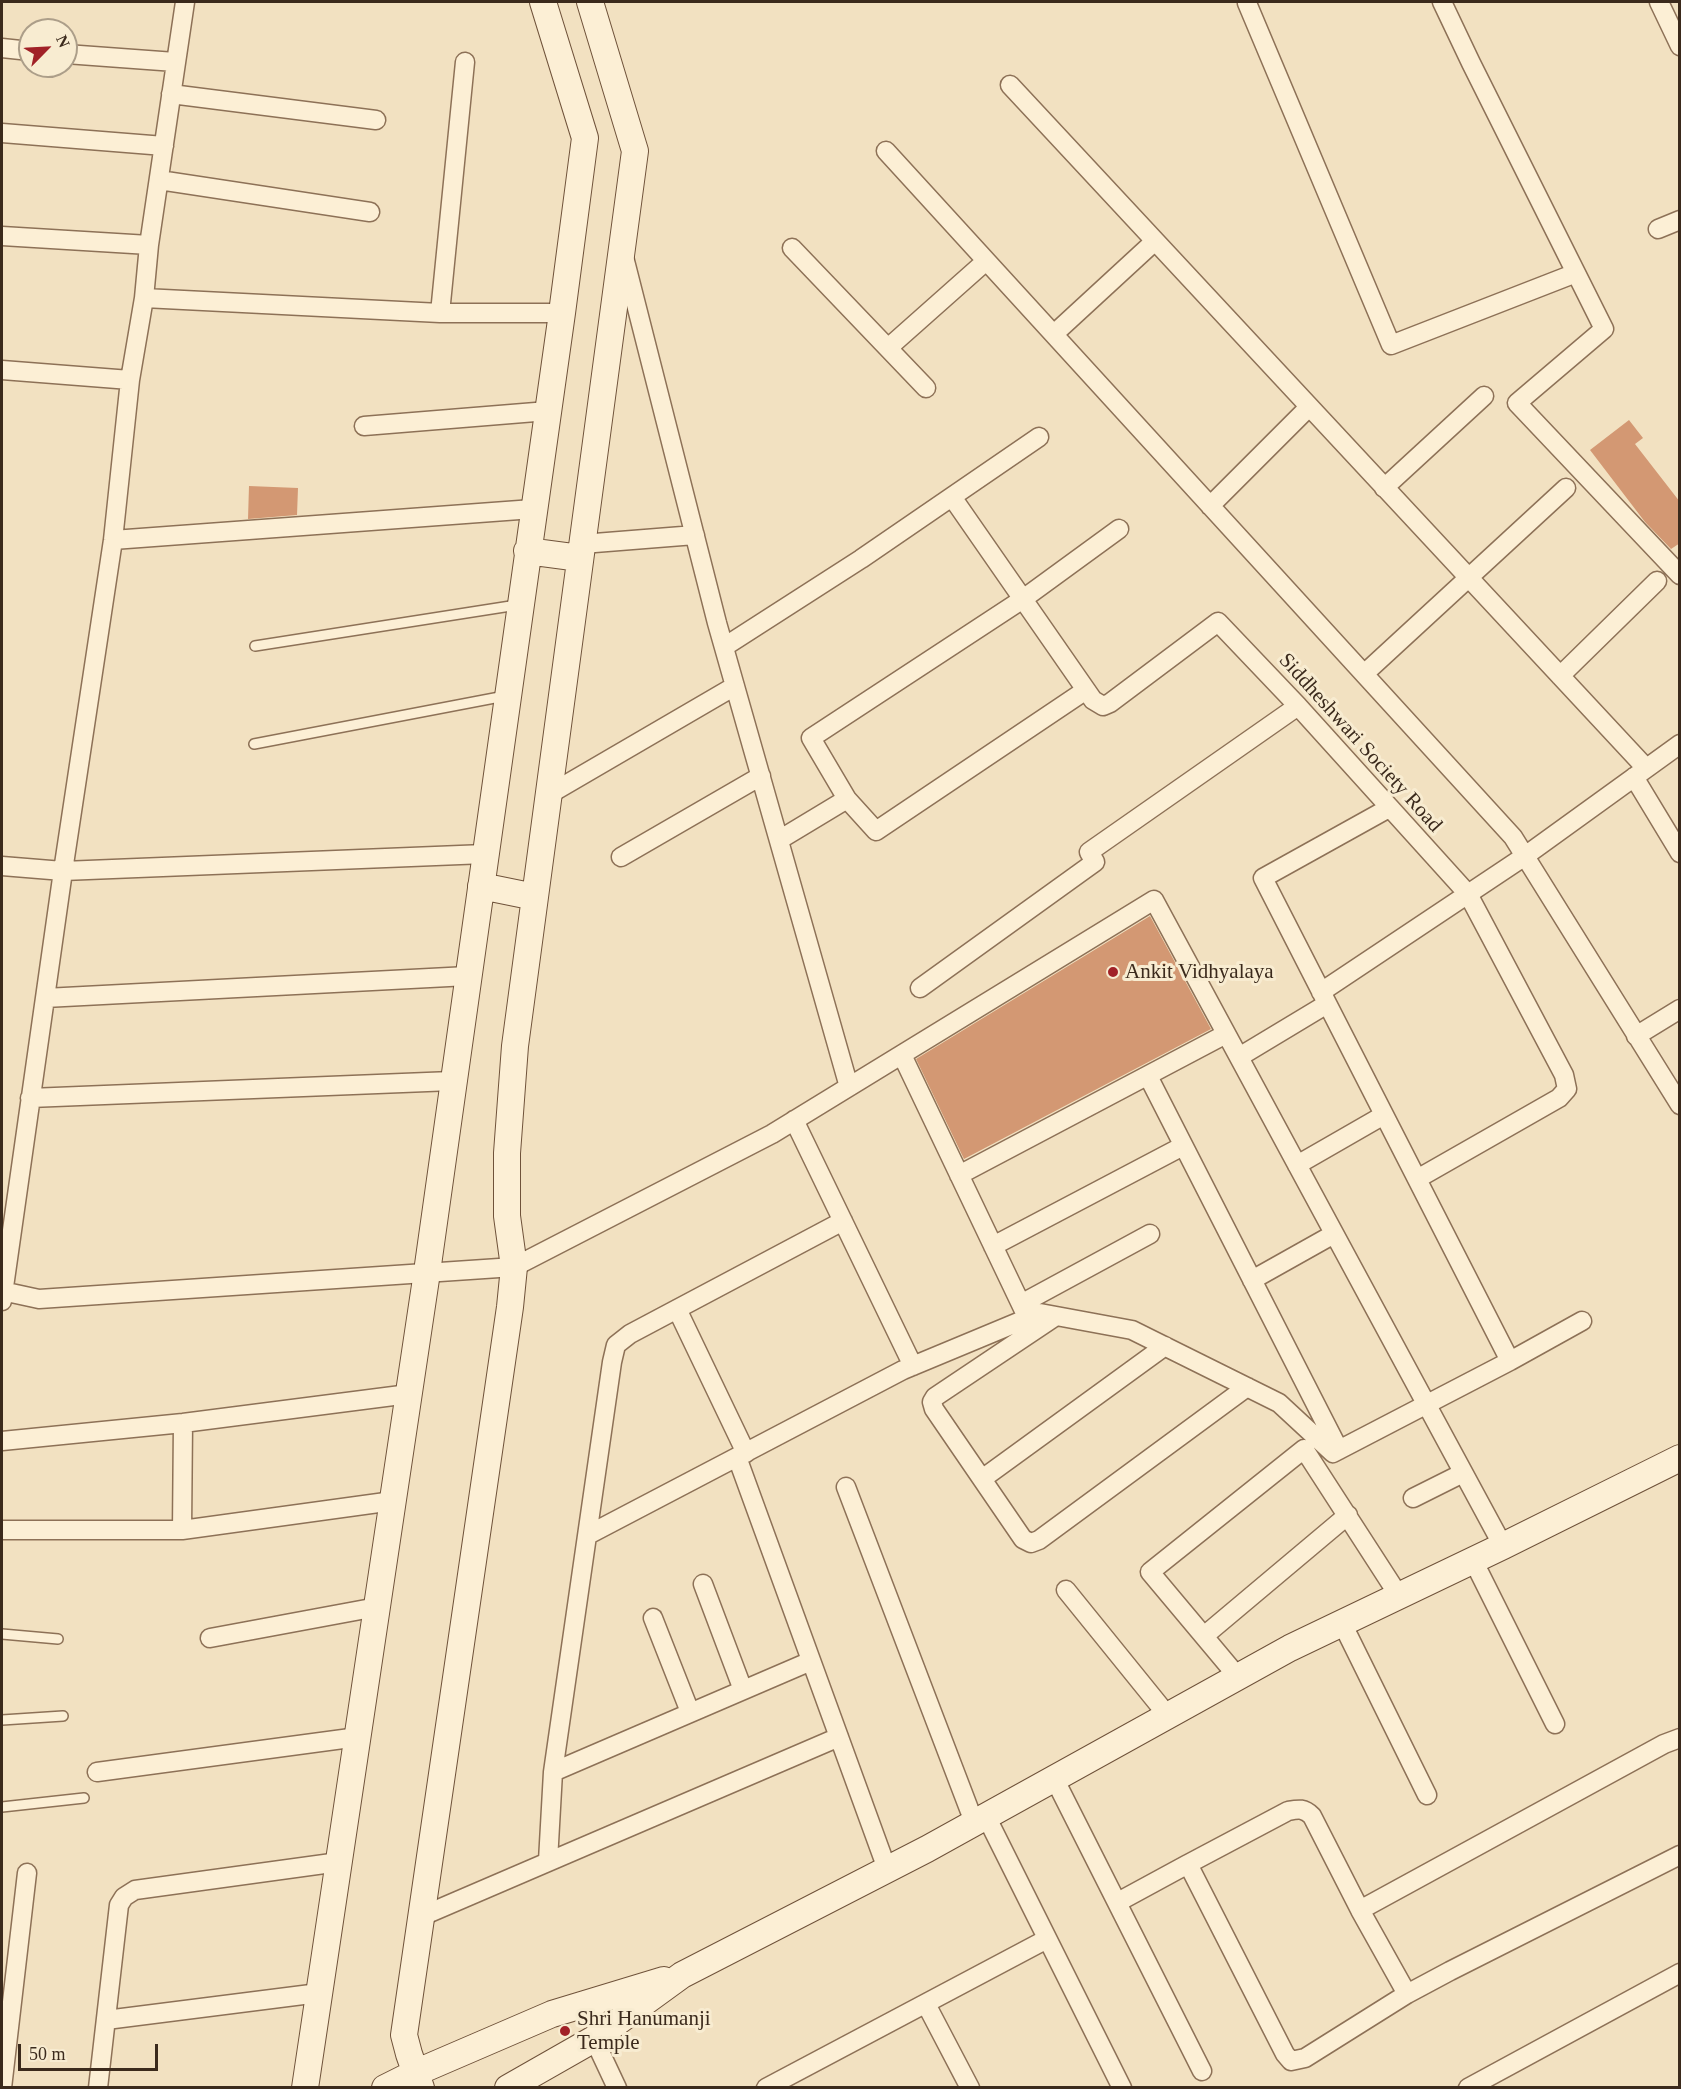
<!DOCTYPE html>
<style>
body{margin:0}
#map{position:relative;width:1681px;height:2089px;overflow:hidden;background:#f2e1c1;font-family:"Times New Roman",serif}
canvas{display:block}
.frame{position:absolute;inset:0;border:3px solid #3b2a1c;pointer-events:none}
.north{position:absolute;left:18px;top:18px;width:60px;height:60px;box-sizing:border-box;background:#f8ecd1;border:2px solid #ac9e89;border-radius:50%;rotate:66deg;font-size:16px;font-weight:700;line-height:24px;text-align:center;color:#3b2a1c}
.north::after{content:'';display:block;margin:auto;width:21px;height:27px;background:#a12127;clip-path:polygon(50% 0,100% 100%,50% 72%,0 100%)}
.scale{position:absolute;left:18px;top:2044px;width:140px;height:27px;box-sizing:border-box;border:3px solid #3b2a1c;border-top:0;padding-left:8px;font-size:18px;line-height:21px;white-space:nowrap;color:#3b2a1c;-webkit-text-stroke:4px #f8ecd1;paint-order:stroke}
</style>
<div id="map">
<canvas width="1681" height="2089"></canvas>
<div class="frame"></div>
<div class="north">N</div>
<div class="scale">50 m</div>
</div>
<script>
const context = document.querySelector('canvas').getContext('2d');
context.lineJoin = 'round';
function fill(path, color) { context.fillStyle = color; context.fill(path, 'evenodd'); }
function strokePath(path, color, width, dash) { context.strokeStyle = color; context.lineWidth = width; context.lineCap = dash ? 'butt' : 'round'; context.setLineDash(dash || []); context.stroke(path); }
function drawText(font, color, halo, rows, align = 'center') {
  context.font = font + ' "Times New Roman",serif'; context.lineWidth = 6; context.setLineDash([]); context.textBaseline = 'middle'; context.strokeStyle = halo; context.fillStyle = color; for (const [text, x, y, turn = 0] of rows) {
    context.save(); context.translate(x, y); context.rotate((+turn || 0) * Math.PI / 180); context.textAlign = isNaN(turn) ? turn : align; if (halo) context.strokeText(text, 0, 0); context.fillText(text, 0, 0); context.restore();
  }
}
fill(new Path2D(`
 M 1629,420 L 1643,438 L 1635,444 L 1680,502 L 1680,543 L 1671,549 L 1645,522 L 1590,450 Z
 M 249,486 L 298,488 L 297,515 L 248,519 Z
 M 1150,916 L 1211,1029 L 964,1159 L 916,1059 Z`), '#d39873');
const lane = new Path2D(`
 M 255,646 L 517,605
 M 254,744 L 505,696
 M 2,1634 L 58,1639
 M 2,1720 L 63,1716
 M 2,1807 L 84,1798`);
const street = new Path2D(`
 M 1442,2 L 1471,63 L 1604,329 L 1517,403 L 1680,575
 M 1659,2 L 1680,46
 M 1247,3 L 1391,345 L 1576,273
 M 2,48 L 30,51
 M 66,54 L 175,62
 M 1010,85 L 1646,768
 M 171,94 L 376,120
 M 2,133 L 164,146
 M 886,151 L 1513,837 L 1680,1105
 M 159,180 L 370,212
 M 1658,229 L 1680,220
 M 2,236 L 149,245
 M 792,248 L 926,388
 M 624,257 L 717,623 L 849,1087
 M 144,298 L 440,313 L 562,313
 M 440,313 L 465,62
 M 1054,334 L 1155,241
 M 888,348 L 986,261
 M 2,370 L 130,380
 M 364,426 L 548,411
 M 1384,488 L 1484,396
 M 952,497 L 1093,700 L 1103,706 L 1110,703 L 1218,622 L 1298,706 L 1468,894 L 1564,1075 L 1567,1089 L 1559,1098 L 1417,1179
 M 1210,506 L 1309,407
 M 113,540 L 533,509
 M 582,544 L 695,535
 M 724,647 L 861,559 L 1039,437
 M 1364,674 L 1566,488
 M 1560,676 L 1657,581
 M 1634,777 L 1680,853
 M 548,795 L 735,686
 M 847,799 L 876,831 L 1086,690
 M 1389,808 L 1263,878 L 1510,1361
 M 779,840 L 847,799 L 811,738 L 1023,599 L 1119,529
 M 621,857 L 761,776
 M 2,866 L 63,871 L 485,854
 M 920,988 L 1095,862 L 1089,852 L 1298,706
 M 1321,992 L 1525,856 L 1680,744
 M 45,998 L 468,976
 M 1636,1036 L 1680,1009
 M 902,1055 L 1028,1319
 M 1239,1057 L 1327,1004
 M 1148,1076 L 1339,1450
 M 30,1098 L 452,1081
 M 794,1120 L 913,1366
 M 1297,1165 L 1384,1115
 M 959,1175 L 1226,1034
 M 993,1246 L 1183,1146
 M 1252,1280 L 1334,1234
 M 2,1291 L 39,1299 L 514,1267 L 772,1134 L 1154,900 L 1503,1546
 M 2,1301 L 63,871 L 113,540 L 130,380 L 144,298 L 149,245 L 185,2
 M 1021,1304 L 1150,1234
 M 677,1309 L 746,1453
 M 1056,1316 L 935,1397 L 932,1402 L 934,1409 L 1023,1539 L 1031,1543 L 1039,1540 L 1247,1387
 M 2,1441 L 183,1423 L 409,1394
 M 737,1457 L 887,1869
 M 982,1479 L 1165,1346
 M 846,1487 L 974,1822
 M 1413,1498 L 1463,1473
 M 2,1530 L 182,1530 L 393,1501
 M 182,1530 L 183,1423
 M 588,1535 L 903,1370 L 1040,1313 L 1132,1330 L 1279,1403 L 1333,1453 L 1510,1361 L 1582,1321
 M 1473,1560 L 1555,1724
 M 703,1584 L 743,1690
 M 1066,1590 L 1168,1716
 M 653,1618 L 690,1712
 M 1342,1623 L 1427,1795
 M 1204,1636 L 1348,1515
 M 210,1638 L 377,1607
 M 1238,1677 L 1150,1572 L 1304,1449 L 1399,1596
 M 1680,1738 L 1664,1744 L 1360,1910 L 1312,1816 C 1304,1808 1299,1809 1288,1811 L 1188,1864 L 1285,2054 L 1291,2061 L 1305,2058 L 1407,1994 L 1450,1971 L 1680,1855
 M 97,1772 L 358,1737
 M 553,1772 L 612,1362 L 616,1345 L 630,1334 L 843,1221
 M 1054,1778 L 1202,2071
 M 986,1816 L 1122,2088
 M 548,1861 L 553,1772 L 811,1661
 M 1118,1902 L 1188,1864
 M 1360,1910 L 1407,1994
 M 420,1917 L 839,1737
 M 926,2004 L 970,2088
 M 106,2020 L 319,1993
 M 594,2039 L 617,2088
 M 2,2088 L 27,1873
 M 98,2088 L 119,1905 L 124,1897 L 135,1890 L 339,1862
 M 766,2088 L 1047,1939
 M 1468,2088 L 1680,1973`);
const secondary = new Path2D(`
 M 527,551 L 580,558
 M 481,886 L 535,897
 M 305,2088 L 427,1272 L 562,313 L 585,138 L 543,2
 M 385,2088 L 415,2073 L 552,2014 L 664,1980
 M 421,2088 L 409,2054 L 404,2035 L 510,1307 L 514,1267 L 507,1216 L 507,1153 L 515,1046 L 635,151 L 590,2
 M 508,2088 L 594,2039 L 682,1975 L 927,1849 L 1290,1648 L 1503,1546 L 1680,1458`);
strokePath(lane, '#8d7157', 12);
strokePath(street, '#8d7157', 21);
strokePath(secondary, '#6f523a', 28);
strokePath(lane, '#fcefd5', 9);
strokePath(street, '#fcefd5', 18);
strokePath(secondary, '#fcefd5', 26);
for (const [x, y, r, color] of [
 [1113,972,6,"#a12127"],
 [565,2031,6,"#a12127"]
]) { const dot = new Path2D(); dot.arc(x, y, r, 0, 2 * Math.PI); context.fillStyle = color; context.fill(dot); strokePath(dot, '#f8ecd1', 2); }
drawText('21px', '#3b2a1c', '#f8ecd1', [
 ["Siddheshwari Society Road",1360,743,48]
]);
drawText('21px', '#3b2a1c', '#f8ecd1', [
 ["Ankit Vidhyalaya",1125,972],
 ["Shri Hanumanji",577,2019],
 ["Temple",577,2043]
], 'left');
</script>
